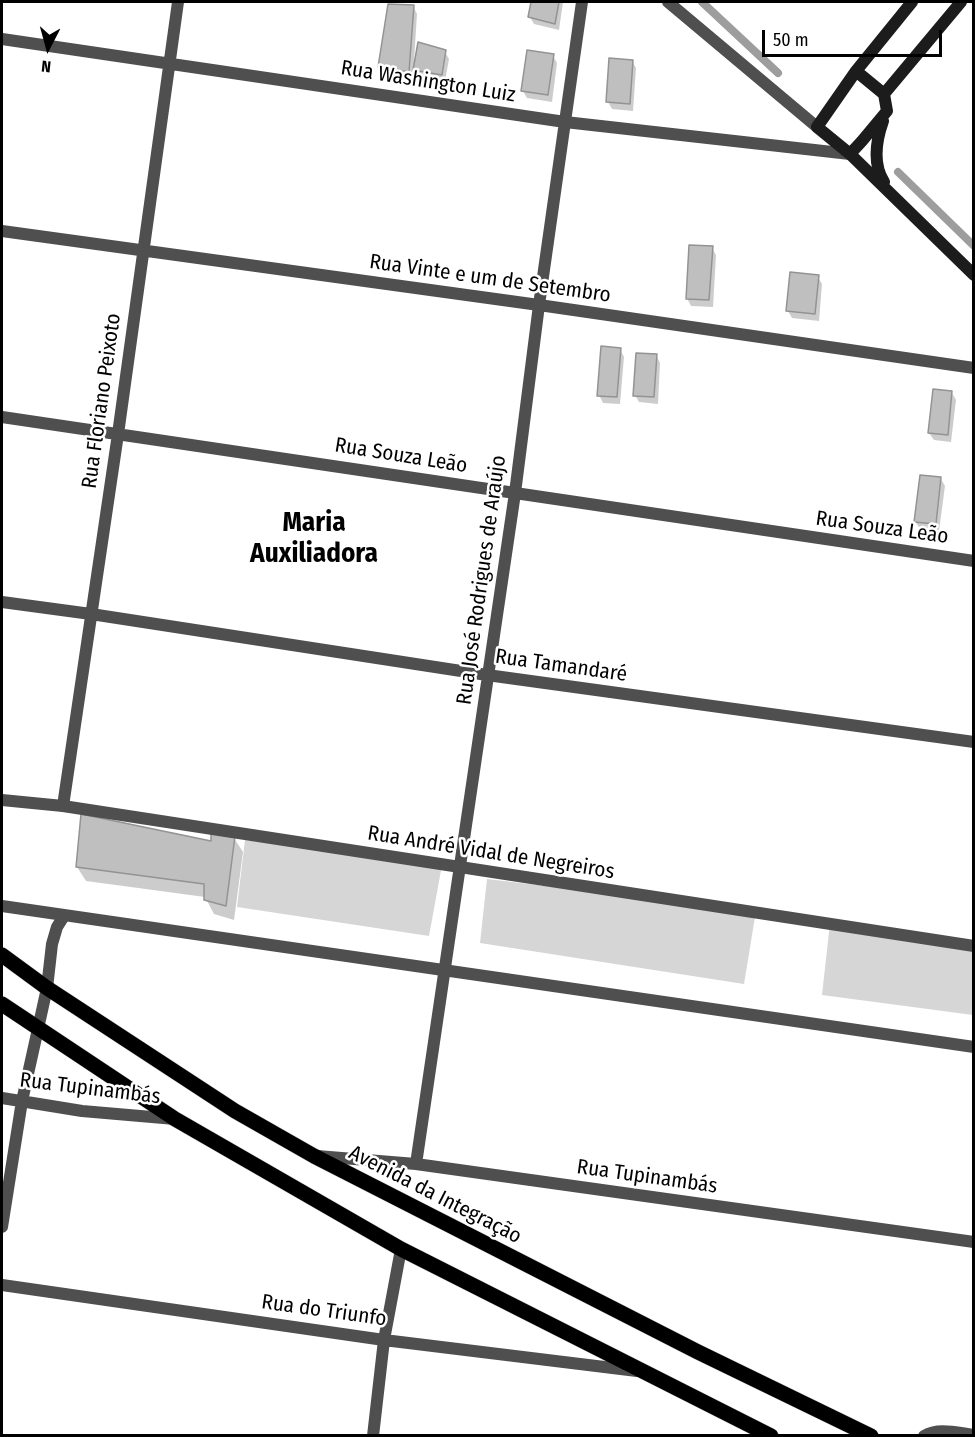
<!DOCTYPE html>
<meta charset="utf-8">
<style>
body{margin:0}
#map{position:relative;width:975px;height:1437px;overflow:hidden;background:#fff;font-family:"Fira Sans Condensed",sans-serif}
canvas{display:block}
.frame{position:absolute;inset:0;border:3px solid #000;pointer-events:none}
.north{position:absolute;left:18px;top:18px;width:60px;height:60px;-webkit-text-stroke:4px #fff;paint-order:stroke;rotate:186deg;font-size:16px;font-weight:700;line-height:24px;text-align:center;color:#000}
.north::after{content:'';display:block;margin:auto;width:21px;height:27px;background:#000;clip-path:polygon(50% 0,100% 100%,50% 72%,0 100%)}
.scale{position:absolute;left:762px;top:30px;width:180px;height:27px;box-sizing:border-box;border:3px solid #000;border-top:0;padding-left:8px;font-size:18px;line-height:21px;white-space:nowrap;color:#000;-webkit-text-stroke:4px #fff;paint-order:stroke}
</style>
<div id="map">
<canvas width="975" height="1437"></canvas>
<div class="frame"></div>
<div class="north">N</div>
<div class="scale">50 m</div>
</div>
<script>
const context = document.querySelector('canvas').getContext('2d');
context.lineJoin = 'round';
function fill(path, color) { context.fillStyle = color; context.fill(path, 'evenodd'); }
function strokePath(path, color, width, dash) { context.strokeStyle = color; context.lineWidth = width; context.lineCap = dash ? 'butt' : 'round'; context.setLineDash(dash || []); context.stroke(path); }
function drawText(font, color, halo, rows, align = 'center') {
  context.font = font + ' "Fira Sans Condensed",sans-serif'; context.lineWidth = 5; context.setLineDash([]); context.textBaseline = 'middle'; context.strokeStyle = halo; context.fillStyle = color; for (const [text, x, y, turn = 0] of rows) {
    context.save(); context.translate(x, y); context.rotate((+turn || 0) * Math.PI / 180); context.textAlign = isNaN(turn) ? turn : align; if (halo) context.strokeText(text, 0, 0); context.fillText(text, 0, 0); context.restore();
  }
}
fill(new Path2D(`
 M 245,840 L 442,865 L 429,936 L 237,907 Z
 M 487,879 L 756,911 L 744,984 L 480,943 Z
 M 830,923 L 973,944 L 973,1015 L 822,995 Z`), '#d6d6d6');
fill(new Path2D(`
 M 532,2 L 563,2 L 559,30 L 534,24 L 530,17 Z
 M 413,6 L 417,14 L 414,61 L 445,52 L 449,59 L 445,81 L 419,77 L 414,68 L 413,79 L 384,74 L 379,67 Z
 M 553,56 L 557,63 L 552,102 L 527,98 L 523,91 Z
 M 632,61 L 636,68 L 633,111 L 612,109 L 608,102 Z
 M 712,248 L 716,255 L 713,307 L 691,306 L 687,298 Z
 M 818,277 L 822,284 L 819,321 L 792,318 L 788,311 Z
 M 620,349 L 624,357 L 620,404 L 603,403 L 599,395 Z
 M 656,355 L 660,363 L 658,404 L 639,402 L 635,395 Z
 M 952,393 L 956,400 L 951,442 L 934,440 L 929,433 Z
 M 941,479 L 945,486 L 939,531 L 920,529 L 915,521 Z
 M 234,838 L 243,852 L 234,920 L 214,914 L 205,897 L 86,881 L 77,867 Z`), '#0003');
strokePath(new Path2D(`
 M 702,2 L 778,73
 M 898,172 L 974,246`), '#9d9d9d', 8);
const building = new Path2D(`
 M 531,2 L 559,2 L 555,24 L 528,17 Z
 M 388,4 L 414,5 L 409,72 L 378,67 Z
 M 418,42 L 446,50 L 442,75 L 413,70 Z
 M 527,50 L 554,54 L 548,95 L 521,91 Z
 M 609,58 L 633,60 L 630,104 L 606,102 Z
 M 689,245 L 713,246 L 709,300 L 686,299 Z
 M 790,272 L 819,275 L 815,314 L 786,311 Z
 M 601,346 L 621,348 L 617,397 L 597,396 Z
 M 636,353 L 657,354 L 654,397 L 633,396 Z
 M 933,389 L 952,391 L 948,435 L 928,433 Z
 M 920,475 L 941,477 L 936,524 L 914,522 Z
 M 81,814 L 211,841 L 211,833 L 235,836 L 226,906 L 204,900 L 204,884 L 76,867 Z`);
fill(building, '#bfbfbf');
strokePath(building, '#939393', 1.5);
const primary = new Path2D(`
 M 2,955 L 47,988 L 235,1111 L 314,1156 L 698,1352 L 871,1436
 M 2,1004 L 175,1119 L 401,1249 L 771,1436`);
strokePath(primary, '#dbdbdb', 16);
strokePath(new Path2D(`
 M 668,2 L 817,127
 M 2,39 L 565,122 L 850,154
 M 2,231 L 539,305 L 974,368
 M 2,417 L 974,561
 M 2,602 L 91,614 L 487,675 L 974,742
 M 63,806 L 118,434 L 178,2
 M 2,1098 L 82,1111 L 175,1119
 M 317,1156 L 416,1164 L 974,1242
 M 416,1164 L 515,493 L 539,305 L 582,2
 M 2,1227 L 22,1101 L 47,988 L 52,944 L 57,927 L 64,916
 M 2,1285 L 384,1340 L 637,1371
 M 373,1436 L 384,1340 L 401,1249
 M 924,1436 C 938,1427 958,1433 974,1435`), '#4f4f4f', 12);
strokePath(new Path2D(`
 M 2,800 L 63,806 L 974,946
 M 2,906 L 974,1047`), '#4f4f4f', 12);
strokePath(new Path2D(`
 M 912,2 L 856,71 L 817,127 L 850,154 L 974,275
 M 856,71 L 884,94
 M 883,121 C 876,141 872,163 884,182
 M 850,154 L 862,141 L 887,111 L 884,94 L 961,2`), '#1c1c1c', 12);
strokePath(primary, '#000', 15);
drawText('21px', '#000', '#fff', [
 ["Rua Washington Luiz",428,82,9],
 ["Rua Vinte e um de Setembro",490,279,8],
 ["Rua Floriano Peixoto",102,401,-82],
 ["Rua Souza Leão",401,456,9],
 ["Rua Souza Leão",882,528,8],
 ["Rua José Rodrigues de Araújo",482,580,-82],
 ["Rua Tamandaré",561,666,8],
 ["Rua André Vidal de Negreiros",491,853,9],
 ["Rua Tupinambás",90,1089,7],
 ["Rua Tupinambás",647,1177,8],
 ["Avenida da Integração",435,1195,27],
 ["Rua do Triunfo",324,1311,8]
]);
drawText('bold 27px', '#000', '#fff', [
 ["Maria",314,523],
 ["Auxiliadora",314,554]
]);
</script>
